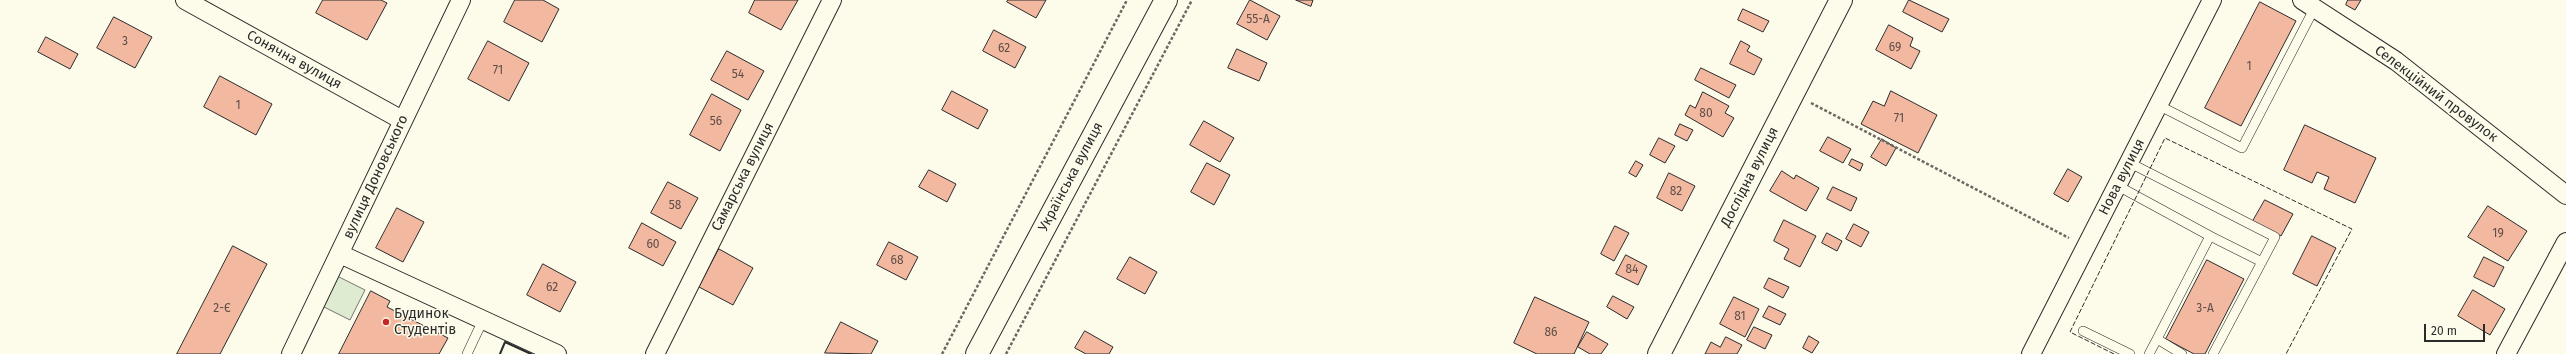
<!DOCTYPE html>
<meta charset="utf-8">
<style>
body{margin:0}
#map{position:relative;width:2566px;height:354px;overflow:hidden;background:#fdfbea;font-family:"Fira Sans",sans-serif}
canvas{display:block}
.scale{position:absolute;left:2424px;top:324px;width:61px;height:18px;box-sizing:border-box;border:2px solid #2b2b2b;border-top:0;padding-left:5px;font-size:12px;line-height:14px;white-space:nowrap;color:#2b2b2b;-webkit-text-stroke:3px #fdfbea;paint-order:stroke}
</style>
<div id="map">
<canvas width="2566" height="354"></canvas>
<div class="scale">20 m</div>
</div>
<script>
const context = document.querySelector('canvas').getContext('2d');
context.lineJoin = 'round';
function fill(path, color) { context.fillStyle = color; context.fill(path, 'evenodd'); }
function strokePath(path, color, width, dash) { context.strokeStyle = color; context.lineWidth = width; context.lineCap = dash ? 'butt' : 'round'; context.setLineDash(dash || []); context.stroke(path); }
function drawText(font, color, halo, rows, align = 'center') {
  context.font = font + ' "Fira Sans",sans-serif'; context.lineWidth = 3; context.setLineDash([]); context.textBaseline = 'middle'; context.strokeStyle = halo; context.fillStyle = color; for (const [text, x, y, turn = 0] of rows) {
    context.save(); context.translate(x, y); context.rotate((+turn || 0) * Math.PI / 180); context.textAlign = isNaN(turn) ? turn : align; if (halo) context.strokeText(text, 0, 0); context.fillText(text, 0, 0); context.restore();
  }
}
const green = new Path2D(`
 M 335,275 L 365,290 L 350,320 L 320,305 Z`);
fill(green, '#deebd1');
strokePath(green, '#74746e', 1);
const building = new Path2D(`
 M 323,0 L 381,0 L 387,3 L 367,40 L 316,13 Z
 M 515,0 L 543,0 L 559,9 L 542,42 L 504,22 Z
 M 755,0 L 798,0 L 781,30 L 749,13 Z
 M 1008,0 L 1046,0 L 1036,18 L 1007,2 Z
 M 1250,0 L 1280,16 L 1267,40 L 1237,24 Z
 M 1296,0 L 1313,0 L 1311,6 Z
 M 1909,0 L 1949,19 L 1942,32 L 1903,12 Z
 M 2348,0 L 2361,0 L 2355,10 L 2346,5 Z
 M 2260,2 L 2296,21 L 2241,126 L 2205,108 Z
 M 1743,9 L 1769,21 L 1763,32 L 1738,20 Z
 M 114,17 L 152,37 L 135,68 L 97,48 Z
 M 1889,25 L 1913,38 L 1910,46 L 1920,51 L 1911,69 L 1876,50 Z
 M 994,30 L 1026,47 L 1015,68 L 983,51 Z
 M 46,37 L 78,54 L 70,69 L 38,52 Z
 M 488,41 L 529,63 L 509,101 L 468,79 Z
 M 1741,41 L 1750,46 L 1747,51 L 1762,59 L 1754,75 L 1730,64 Z
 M 1237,49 L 1267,63 L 1259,81 L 1228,68 Z
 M 727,51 L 764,71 L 748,100 L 711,80 Z
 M 1701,68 L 1736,85 L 1729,98 L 1695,80 Z
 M 220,76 L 272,104 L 256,135 L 204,107 Z
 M 952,91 L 988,110 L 978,129 L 942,110 Z
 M 1891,91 L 1937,115 L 1918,153 L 1861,124 L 1873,101 L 1884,106 Z
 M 1703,92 L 1729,106 L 1725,113 L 1734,118 L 1723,137 L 1685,115 L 1690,105 L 1695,108 Z
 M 712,94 L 741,110 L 720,151 L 690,135 Z
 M 1204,121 L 1234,138 L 1220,162 L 1190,145 Z
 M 1680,124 L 1693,130 L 1687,141 L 1675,135 Z
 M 2305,125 L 2376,158 L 2355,203 L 2324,189 L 2329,177 L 2317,172 L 2312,183 L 2284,170 Z
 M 1828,137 L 1851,149 L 1843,163 L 1820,151 Z
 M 1659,138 L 1675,146 L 1665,163 L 1650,155 Z
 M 1882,139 L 1896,148 L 1886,166 L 1871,157 Z
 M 1852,159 L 1863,164 L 1860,171 L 1849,165 Z
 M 1636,161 L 1643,165 L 1636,177 L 1629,173 Z
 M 1207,163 L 1230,175 L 1214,205 L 1191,192 Z
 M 2068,169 L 2082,177 L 2068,202 L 2054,194 Z
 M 929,170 L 956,184 L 947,202 L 919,187 Z
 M 1782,171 L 1794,179 L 1796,175 L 1819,188 L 1806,211 L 1770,191 Z
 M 1669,173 L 1695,186 L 1682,211 L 1657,198 Z
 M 668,182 L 698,198 L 681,229 L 651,213 Z
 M 1833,187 L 1857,198 L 1851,211 L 1827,199 Z
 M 2265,200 L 2293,214 L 2281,236 L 2253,221 Z
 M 2488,206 L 2527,231 L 2508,261 L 2468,237 Z
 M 397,208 L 424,222 L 403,262 L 376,248 Z
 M 1784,220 L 1816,236 L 1800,267 L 1784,259 L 1789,249 L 1774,241 Z
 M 642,223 L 676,242 L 663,266 L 629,248 Z
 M 1854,224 L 1869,232 L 1861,247 L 1846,239 Z
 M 1615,226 L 1629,233 L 1614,261 L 1601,254 Z
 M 1827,233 L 1842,241 L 1837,251 L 1822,243 Z
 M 2312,236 L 2336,248 L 2317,286 L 2293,274 Z
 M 889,242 L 918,257 L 906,280 L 877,265 Z
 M 233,246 L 267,264 L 220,354 L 177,354 Z
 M 719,249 L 753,268 L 733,305 L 699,287 Z
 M 1626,255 L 1647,266 L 1638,285 L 1616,274 Z
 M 1130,257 L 1157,272 L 1145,294 L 1117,279 Z
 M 2484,257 L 2504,267 L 2494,287 L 2474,277 Z
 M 2207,260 L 2244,279 L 2205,354 L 2194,354 L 2166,339 Z
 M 543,264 L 576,282 L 560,312 L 527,295 Z
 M 1769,278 L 1789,287 L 1783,298 L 1764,288 Z
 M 2473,290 L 2505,309 L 2490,335 L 2458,316 Z
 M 371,291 L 390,301 L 387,307 L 448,338 L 439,354 L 339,354 Z
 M 1613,296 L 1634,307 L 1627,319 L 1607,307 Z
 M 1535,297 L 1589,322 L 1574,354 L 1537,354 L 1514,343 Z
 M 1734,297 L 1759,309 L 1745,337 L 1720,324 Z
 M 1769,306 L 1786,314 L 1780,325 L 1763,317 Z
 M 841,322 L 878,341 L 871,354 L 825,353 Z
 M 1754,327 L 1772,335 L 1765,349 L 1747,340 Z
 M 1085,331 L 1113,347 L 1109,354 L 1086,354 L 1075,348 Z
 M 1587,332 L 1608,344 L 1601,354 L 1590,354 L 1578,347 Z
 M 1809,336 L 1819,342 L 1812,353 L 1803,348 Z
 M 1726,337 L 1742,345 L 1737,354 L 1705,354 L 1711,342 L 1720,347 Z`);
fill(building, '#f2b8a0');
strokePath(building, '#2b2b2b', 1);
const service = new Path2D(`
 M 2158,105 L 2242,148 L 2315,7
 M 2130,163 L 2275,237 L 2213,354
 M 2118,186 L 2210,236 L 2157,339 L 2182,354
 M 2210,236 L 2262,262
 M 2083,331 L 2130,354
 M 467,354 L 483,320
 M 2149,354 L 2157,339`);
const minor = new Path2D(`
 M 185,0 L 402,120
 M 2302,0 L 2396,61 L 2566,195
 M 340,254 L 557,354
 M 291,354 L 461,0
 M 655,354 L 832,0
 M 2031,354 L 2212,0
 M 2506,354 L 2566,242`);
const tertiary = new Path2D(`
 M 977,354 L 1166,0
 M 1659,354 L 1841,0`);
strokePath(service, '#2b2b2b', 10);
strokePath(minor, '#2b2b2b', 20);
strokePath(tertiary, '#2b2b2b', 24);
strokePath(new Path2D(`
 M 1811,103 L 2069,238
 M 942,354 L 1127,0
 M 1006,354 L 1192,0`), '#6a6964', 2.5, [3, 2]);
strokePath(service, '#fdfbea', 9);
strokePath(minor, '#fdfbea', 18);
strokePath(tertiary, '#fdfbea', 22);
strokePath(new Path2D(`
 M 2114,354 L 2070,332 L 2165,138 L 2352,229 L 2286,354`), '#2b2b2b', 1, [5, 2]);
strokePath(new Path2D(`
 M 500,354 L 505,342 L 531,354`), '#2b2b2b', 2);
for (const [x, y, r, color] of [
 [386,322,4,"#c62828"]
]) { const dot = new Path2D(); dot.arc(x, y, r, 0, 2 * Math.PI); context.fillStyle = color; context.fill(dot); strokePath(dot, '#fdfbea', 1.5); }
drawText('12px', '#5d4e48', null, [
 ["55-А",1258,20],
 ["3",125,42],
 ["69",1895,48],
 ["62",1004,49],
 ["1",2249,67],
 ["71",498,71],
 ["54",738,75],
 ["1",238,106],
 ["80",1706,114],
 ["71",1899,119],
 ["56",716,122],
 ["82",1676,192],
 ["58",675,206],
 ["19",2498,234],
 ["60",653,245],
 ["68",897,261],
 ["84",1632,270],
 ["62",552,288],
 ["2-Є",222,309],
 ["3-А",2205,309],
 ["81",1740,317],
 ["86",1551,333]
]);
drawText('14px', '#2b2b2b', '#fdfbea', [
 ["Сонячна вулиця",294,60,29],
 ["Селекційний провулок",2436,94,37],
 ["вулиця Доновського",376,177,-65],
 ["Самарська вулиця",743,177,-63],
 ["Українська вулиця",1071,177,-62],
 ["Дослідна вулиця",1750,177,-63],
 ["Нова вулиця",2122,177,-63]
]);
drawText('14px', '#2b2b2b', '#fdfbea', [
 ["Будинок",394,314],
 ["Студентів",394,330]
], 'left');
</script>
